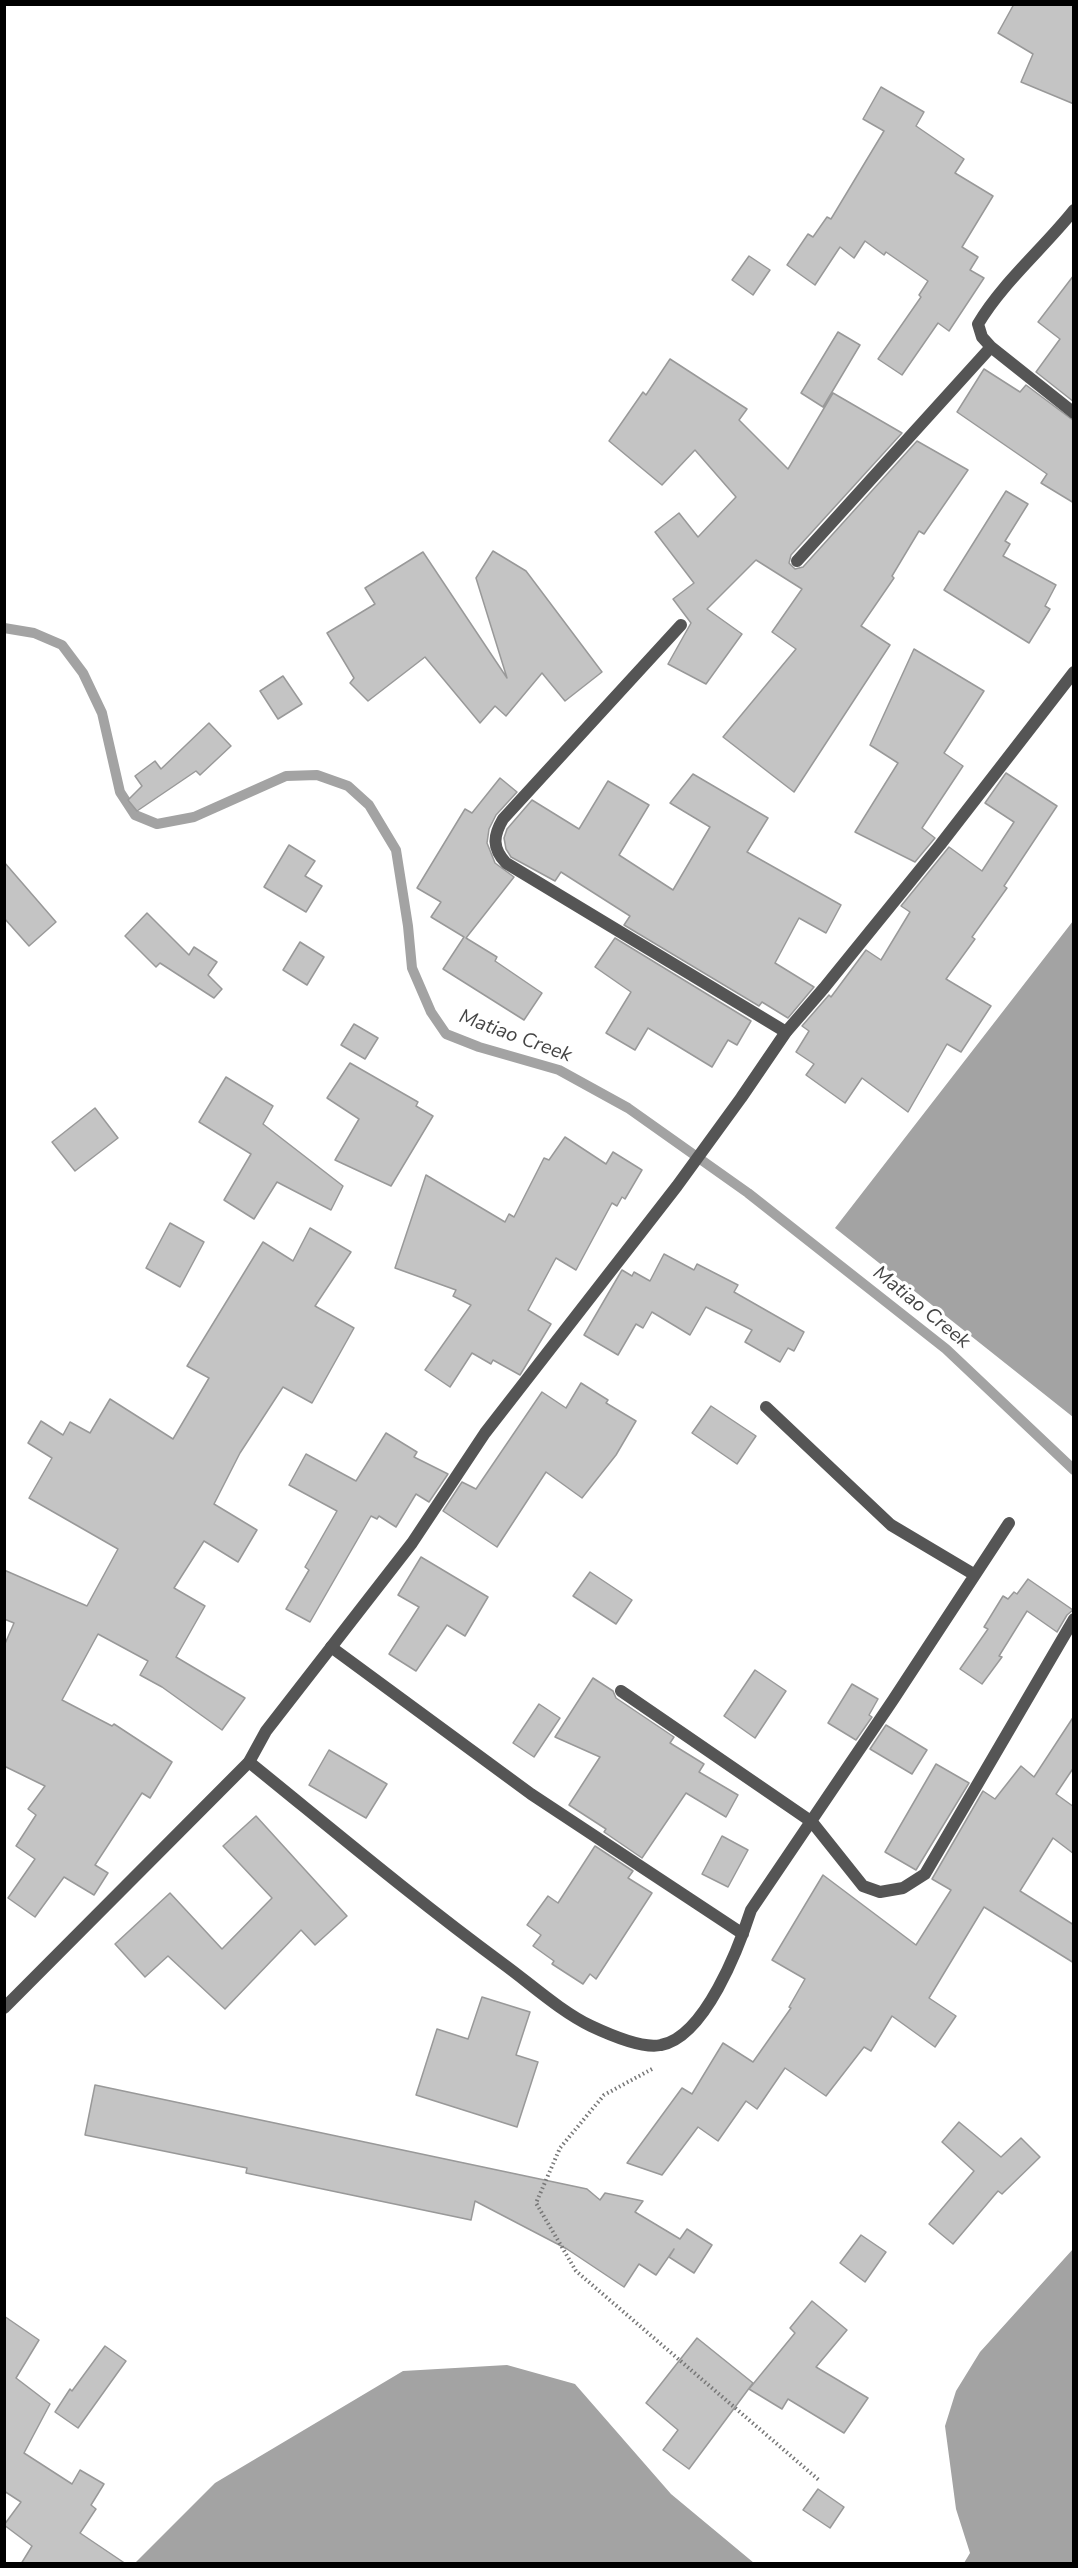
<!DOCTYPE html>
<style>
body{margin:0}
#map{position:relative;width:1078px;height:2568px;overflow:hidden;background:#fff;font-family:"Nunito Sans",sans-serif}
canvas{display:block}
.frame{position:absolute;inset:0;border:6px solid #000;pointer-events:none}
</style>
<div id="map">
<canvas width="1078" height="2568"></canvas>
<div class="frame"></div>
</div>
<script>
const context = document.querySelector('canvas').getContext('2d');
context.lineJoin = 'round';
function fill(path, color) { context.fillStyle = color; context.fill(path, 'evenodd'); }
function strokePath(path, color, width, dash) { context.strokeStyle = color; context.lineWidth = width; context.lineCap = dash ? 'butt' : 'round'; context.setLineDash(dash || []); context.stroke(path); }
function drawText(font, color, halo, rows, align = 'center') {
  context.font = font + ' "Nunito Sans",sans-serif'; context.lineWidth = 6; context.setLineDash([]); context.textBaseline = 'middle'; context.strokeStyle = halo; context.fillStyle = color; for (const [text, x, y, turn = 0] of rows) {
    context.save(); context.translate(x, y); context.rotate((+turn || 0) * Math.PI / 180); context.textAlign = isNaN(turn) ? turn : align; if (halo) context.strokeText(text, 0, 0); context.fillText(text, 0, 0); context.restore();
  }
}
fill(new Path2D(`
 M 1073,921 L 1073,1417 L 835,1228 Z
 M 1073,2249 L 1073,2563 L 964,2563 L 970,2553 L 956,2509 L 945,2426 L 956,2391 L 980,2352 Z
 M 507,2365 L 575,2384 L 671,2494 L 754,2563 L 135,2563 L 215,2483 L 403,2371 Z`), '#a3a3a3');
strokePath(new Path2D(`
 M 4,628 L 34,633 L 62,645 L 83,673 L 102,713 L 120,792 L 135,815 L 157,824 L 194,817 L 286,776 L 317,775 L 348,786 L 369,805 L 396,850 L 408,926 L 412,968 L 431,1012 L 446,1034 L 479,1047 L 559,1070 L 628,1108 L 748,1193 L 946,1349 L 1074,1470`), '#a3a3a3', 10);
const building = new Path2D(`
 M 1014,4 L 1074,4 L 1074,104 L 1021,82 L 1033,54 L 998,33 Z
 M 881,87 L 924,112 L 916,126 L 964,159 L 955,173 L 993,196 L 962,247 L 978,257 L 970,270 L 984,278 L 949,331 L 938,323 L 902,375 L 878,359 L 921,297 L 919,295 L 928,281 L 886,252 L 884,255 L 865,241 L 854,258 L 840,247 L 815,285 L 787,265 L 808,234 L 813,237 L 827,217 L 831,219 L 884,131 L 863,119 Z
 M 749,256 L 770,270 L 753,295 L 732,280 Z
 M 1074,275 L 1074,402 L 1036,372 L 1060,339 L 1038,322 Z
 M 838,332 L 860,345 L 823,407 L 801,393 Z
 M 670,359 L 747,409 L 739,420 L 788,469 L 833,393 L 902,433 L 791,555 L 789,563 L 795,569 L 803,567 L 917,441 L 968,470 L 924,534 L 919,531 L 892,576 L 894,578 L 861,626 L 890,645 L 794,792 L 723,737 L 796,649 L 772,632 L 802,589 L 756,560 L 707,609 L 742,634 L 706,684 L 668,664 L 691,623 L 673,599 L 694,583 L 655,532 L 679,513 L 698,537 L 736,497 L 695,450 L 662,485 L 609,441 L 643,392 L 646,395 Z
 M 984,369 L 1020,392 L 1026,385 L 1074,421 L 1074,503 L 1041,483 L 1047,474 L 957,412 Z
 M 1006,491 L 1028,504 L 1005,541 L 1010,544 L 1003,556 L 1056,585 L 1045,606 L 1050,609 L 1029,643 L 944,590 Z
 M 493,551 L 526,571 L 602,672 L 565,701 L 542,673 L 506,716 L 495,706 L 480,723 L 425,657 L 368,701 L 350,683 L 354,678 L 327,633 L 375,604 L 365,588 L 423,552 L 507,678 L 476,578 Z
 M 914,649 L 984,691 L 944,753 L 963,766 L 922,828 L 935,838 L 915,862 L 855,832 L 898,763 L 870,745 Z
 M 283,676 L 302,704 L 278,719 L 260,691 Z
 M 209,723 L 231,746 L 200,775 L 196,771 L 137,811 L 128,800 L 142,786 L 135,776 L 155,761 L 161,769 Z
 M 1006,773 L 1057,806 L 1004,886 L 1007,888 L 972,937 L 975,939 L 946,979 L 991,1006 L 961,1052 L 947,1044 L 908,1112 L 862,1078 L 845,1103 L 806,1075 L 814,1064 L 796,1052 L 809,1031 L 802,1026 L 829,995 L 831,997 L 866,950 L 881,960 L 910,912 L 901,906 L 949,847 L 982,871 L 1014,822 L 985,803 Z
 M 693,774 L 768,818 L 747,852 L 841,905 L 826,933 L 799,918 L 775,963 L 814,987 L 788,1018 L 762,1002 L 759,1006 L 624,925 L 630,916 L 561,872 L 555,881 L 511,857 L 506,849 L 504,838 L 507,829 L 532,800 L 579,829 L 608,781 L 649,805 L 619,855 L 673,890 L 710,827 L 670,803 Z
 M 500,778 L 517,792 L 496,815 L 489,829 L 487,843 L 495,863 L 514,877 L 466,938 L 497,957 L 495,961 L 542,993 L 524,1020 L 443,969 L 464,937 L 431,917 L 441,902 L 417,888 L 465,809 L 472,813 Z
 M 289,845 L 315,861 L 305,876 L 322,886 L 306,912 L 264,887 Z
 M 4,862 L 56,922 L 29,946 L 4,918 Z
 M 147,913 L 189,955 L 194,947 L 217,962 L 208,975 L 222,989 L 214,998 L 160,963 L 156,967 L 125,936 Z
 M 615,938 L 751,1021 L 737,1045 L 728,1040 L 712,1067 L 648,1028 L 635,1050 L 606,1033 L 631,992 L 595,967 Z
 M 300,942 L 324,957 L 307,985 L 283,970 Z
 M 354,1024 L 378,1038 L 365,1059 L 341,1045 Z
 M 350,1063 L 418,1102 L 416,1106 L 433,1116 L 391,1186 L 335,1160 L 359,1119 L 327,1098 Z
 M 226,1077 L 273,1106 L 263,1124 L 343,1186 L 331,1210 L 277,1182 L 254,1219 L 224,1200 L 251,1154 L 199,1122 Z
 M 95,1108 L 118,1138 L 75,1171 L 52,1142 Z
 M 565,1137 L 606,1164 L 613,1152 L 642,1170 L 625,1199 L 622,1197 L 617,1206 L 612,1203 L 576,1270 L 556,1258 L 528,1310 L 551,1324 L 520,1375 L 493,1360 L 491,1364 L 472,1353 L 450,1387 L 425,1370 L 471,1305 L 453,1296 L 456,1290 L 395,1268 L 426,1175 L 505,1222 L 509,1214 L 514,1217 L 544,1158 L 549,1160 Z
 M 170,1223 L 204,1242 L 180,1287 L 146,1268 Z
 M 310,1228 L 351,1252 L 315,1306 L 354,1328 L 312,1403 L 283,1387 L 240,1453 L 214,1504 L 257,1530 L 238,1562 L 204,1541 L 174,1588 L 205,1606 L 176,1657 L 245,1698 L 222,1730 L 162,1687 L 140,1675 L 148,1661 L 98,1634 L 62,1700 L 112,1726 L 114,1724 L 172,1762 L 150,1798 L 142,1793 L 95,1865 L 108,1873 L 94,1895 L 64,1877 L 35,1917 L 8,1898 L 35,1859 L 16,1846 L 36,1815 L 28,1809 L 45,1786 L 4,1766 L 4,1646 L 14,1623 L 4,1619 L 4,1570 L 87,1606 L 118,1549 L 29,1498 L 52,1458 L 28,1443 L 41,1421 L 63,1435 L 70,1422 L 90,1433 L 110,1399 L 173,1439 L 209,1378 L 187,1366 L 263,1242 L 293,1261 Z
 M 664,1254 L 694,1270 L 697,1264 L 738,1285 L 734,1292 L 804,1332 L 794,1351 L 788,1348 L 780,1362 L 745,1342 L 752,1330 L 706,1307 L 690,1335 L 652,1312 L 643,1328 L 636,1324 L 618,1355 L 584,1335 L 622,1270 L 632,1276 L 634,1272 L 650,1281 Z
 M 581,1383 L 608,1400 L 606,1403 L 636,1421 L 616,1455 L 582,1498 L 546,1472 L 497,1547 L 443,1511 L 462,1482 L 476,1489 L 542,1392 L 566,1408 Z
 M 711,1406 L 756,1436 L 737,1464 L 692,1433 Z
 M 386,1433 L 417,1452 L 414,1457 L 448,1474 L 429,1502 L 416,1494 L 396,1527 L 379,1516 L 377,1519 L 371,1516 L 310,1622 L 286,1609 L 309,1570 L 305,1567 L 337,1511 L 289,1485 L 306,1454 L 356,1481 Z
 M 421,1557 L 488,1597 L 465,1636 L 447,1625 L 416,1671 L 389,1654 L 419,1607 L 398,1595 Z
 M 590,1572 L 632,1600 L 616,1624 L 573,1596 Z
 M 1028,1579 L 1073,1610 L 1067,1615 L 1057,1632 L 1027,1611 L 999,1656 L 1002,1657 L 982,1684 L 960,1669 L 988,1629 L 984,1627 L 1003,1596 L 1008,1599 L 1014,1592 L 1017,1594 Z
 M 755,1670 L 786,1691 L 755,1738 L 724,1716 Z
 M 593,1678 L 613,1691 L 616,1698 L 674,1737 L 670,1743 L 704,1764 L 699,1772 L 738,1795 L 726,1817 L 686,1793 L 642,1858 L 604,1832 L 606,1829 L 569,1805 L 600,1757 L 555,1737 Z
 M 852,1684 L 878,1699 L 869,1715 L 872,1717 L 856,1740 L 828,1723 Z
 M 539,1704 L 560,1718 L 534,1757 L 513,1743 Z
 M 1074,1716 L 1074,1767 L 1056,1794 L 1074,1807 L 1074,1854 L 1053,1838 L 1020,1891 L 1074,1925 L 1074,1963 L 984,1907 L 929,1998 L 956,2016 L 935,2047 L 892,2016 L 871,2051 L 864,2047 L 826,2096 L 785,2068 L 757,2109 L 746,2101 L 718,2141 L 698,2127 L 662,2175 L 627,2163 L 682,2088 L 692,2094 L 723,2043 L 753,2062 L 791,2008 L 789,2007 L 805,1979 L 772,1960 L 823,1875 L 916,1945 L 951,1890 L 932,1879 L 983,1791 L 995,1799 L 1021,1766 L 1034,1777 Z
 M 886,1725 L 927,1750 L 912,1774 L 870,1749 Z
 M 329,1750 L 387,1784 L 366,1818 L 309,1785 Z
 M 936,1764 L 969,1783 L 916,1870 L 885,1852 Z
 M 256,1816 L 347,1916 L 315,1945 L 301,1930 L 225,2009 L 168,1956 L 145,1977 L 115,1944 L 170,1893 L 222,1949 L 272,1898 L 223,1846 Z
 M 722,1836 L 748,1850 L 728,1887 L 702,1874 Z
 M 595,1846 L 633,1871 L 628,1878 L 652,1893 L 596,1979 L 590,1974 L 583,1984 L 552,1964 L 554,1961 L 533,1946 L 541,1935 L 527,1925 L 548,1896 L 558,1903 Z
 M 482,1997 L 530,2012 L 516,2055 L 538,2062 L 517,2127 L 416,2095 L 437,2029 L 468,2039 Z
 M 95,2085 L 587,2189 L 600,2200 L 605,2193 L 643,2201 L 635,2212 L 680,2239 L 687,2229 L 712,2245 L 694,2273 L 669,2257 L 674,2249 L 656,2275 L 639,2264 L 624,2287 L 567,2249 L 475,2201 L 471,2220 L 246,2173 L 247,2168 L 85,2135 Z
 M 959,2122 L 1001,2157 L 1021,2138 L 1040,2157 L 1002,2194 L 998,2191 L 953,2244 L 929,2224 L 974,2171 L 942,2142 Z
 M 861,2235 L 886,2252 L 865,2282 L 840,2263 Z
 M 812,2301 L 847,2330 L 816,2367 L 868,2398 L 844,2433 L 788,2399 L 782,2409 L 749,2389 L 795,2333 L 790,2328 Z
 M 4,2316 L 39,2340 L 16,2378 L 50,2404 L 24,2453 L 72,2484 L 80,2470 L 104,2484 L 91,2505 L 96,2509 L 80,2533 L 126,2564 L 21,2564 L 32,2546 L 4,2525 L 21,2502 L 4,2491 Z
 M 697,2338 L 753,2383 L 689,2469 L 663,2450 L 678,2430 L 646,2403 Z
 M 105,2346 L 126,2361 L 78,2428 L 55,2412 L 70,2389 L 72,2391 Z
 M 818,2489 L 844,2507 L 830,2528 L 803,2510 Z`);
fill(building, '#c4c4c4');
strokePath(building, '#999', 1.5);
strokePath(new Path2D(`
 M 652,2069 L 604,2095 L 560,2148 L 536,2203 L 576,2271 L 820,2481`), '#777', 4, [1.5, 3]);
strokePath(new Path2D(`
 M 1074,210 C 1043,249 1003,282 978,324 L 982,337 L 991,347 L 1074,413
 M 797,561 L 991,347
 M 681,625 L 503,819 C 493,836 492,848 506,863 L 786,1032
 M 766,1407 L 891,1525 L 975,1575
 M 331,1647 L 531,1794 L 743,1934
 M 621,1691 L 812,1822 L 863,1886 L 880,1892 L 903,1888 L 925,1874 L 1074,1619
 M 249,1762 C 333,1830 415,1899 502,1963 C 531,1984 560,2011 591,2026 C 608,2034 643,2049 661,2045 C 705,2037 739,1947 751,1910 L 893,1700 L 1009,1523`), '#555', 12);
strokePath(new Path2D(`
 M 4,2008 L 249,1762 L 266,1731 L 412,1543 L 485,1433 L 677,1186 L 741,1098 L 786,1032 L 824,988 L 940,845 L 1074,672`), '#555', 12);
drawText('italic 20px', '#444', '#fff', [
 ["Matiao Creek",515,1037,20],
 ["Matiao Creek",921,1308,39]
]);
</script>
